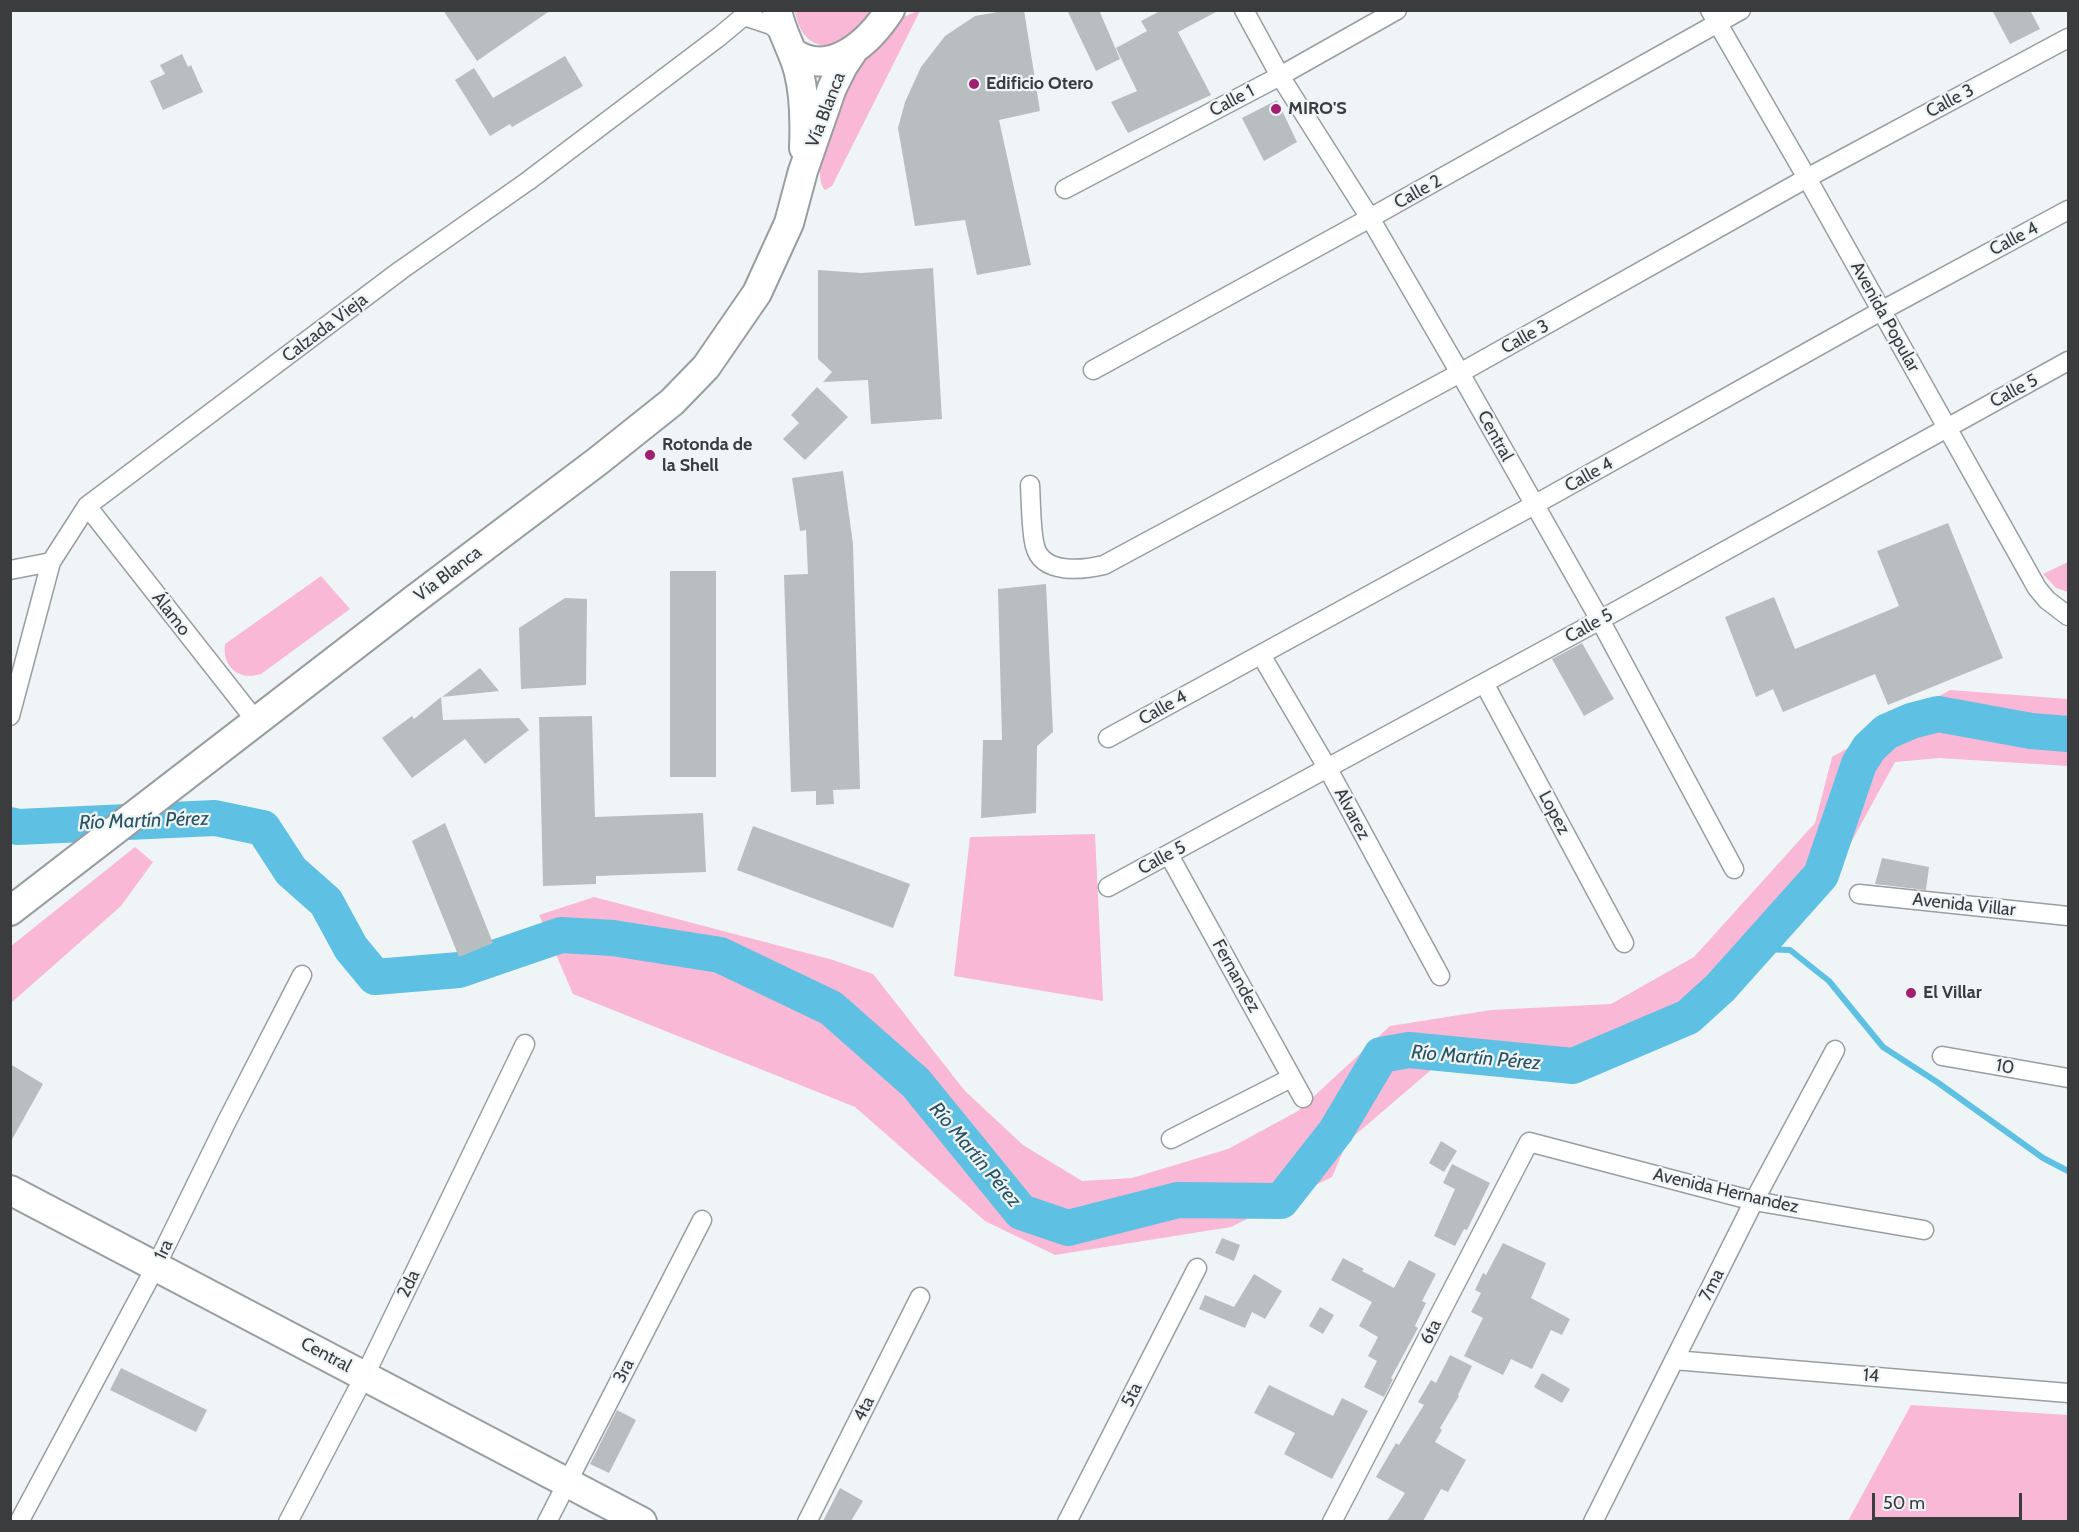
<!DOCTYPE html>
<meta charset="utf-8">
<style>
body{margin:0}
#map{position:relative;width:2079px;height:1532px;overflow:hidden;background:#eff5f7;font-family:Cabin,sans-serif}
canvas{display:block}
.frame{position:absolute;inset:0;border:12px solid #3a3c3d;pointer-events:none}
.scale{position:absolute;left:1872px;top:1493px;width:150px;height:27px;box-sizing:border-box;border:3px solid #3a3c3d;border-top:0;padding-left:8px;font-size:18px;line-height:21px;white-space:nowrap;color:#3a3c3d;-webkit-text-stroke:4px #eff5f7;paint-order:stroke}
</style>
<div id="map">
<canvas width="2079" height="1532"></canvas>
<div class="frame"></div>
<div class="scale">50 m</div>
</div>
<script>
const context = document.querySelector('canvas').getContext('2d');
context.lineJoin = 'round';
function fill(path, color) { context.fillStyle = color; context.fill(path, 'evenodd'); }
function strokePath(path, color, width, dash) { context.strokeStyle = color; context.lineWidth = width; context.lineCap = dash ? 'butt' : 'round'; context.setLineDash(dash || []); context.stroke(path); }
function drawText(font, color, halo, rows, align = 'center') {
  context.font = font + ' Cabin,sans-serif'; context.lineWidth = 4.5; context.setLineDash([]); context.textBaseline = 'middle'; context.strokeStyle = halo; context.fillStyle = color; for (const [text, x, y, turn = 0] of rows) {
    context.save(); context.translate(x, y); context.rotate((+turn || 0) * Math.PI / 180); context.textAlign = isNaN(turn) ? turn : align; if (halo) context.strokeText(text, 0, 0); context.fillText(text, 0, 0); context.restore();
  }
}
fill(new Path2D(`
 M 795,11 L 874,11 L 838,47 C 812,47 800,38 795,11 Z
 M 917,11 L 920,11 L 832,186 L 825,190 C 807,170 845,84 859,63 C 866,53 887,29 897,21 C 902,17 911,14 917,11 Z
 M 2068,562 L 2068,592 L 2056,588 L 2043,574 Z
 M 321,576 L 350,609 L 261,674 C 239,681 222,667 225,644 Z
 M 1950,690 L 2068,699 L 2068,766 L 1939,758 L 1895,762 L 1842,859 L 1832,889 L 1732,993 L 1542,1078 L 1431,1070 L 1347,1142 L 1332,1177 L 1231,1227 L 1055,1255 L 985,1221 L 855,1107 L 573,994 L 539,915 L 594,897 L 833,960 L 873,974 L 965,1091 L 1023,1145 L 1082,1181 L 1132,1178 L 1228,1149 L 1298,1111 L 1390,1026 L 1491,1010 L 1611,1004 L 1694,957 L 1815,823 L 1832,757 Z
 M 1095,834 L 1103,1001 L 954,976 L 970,837 Z
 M 135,847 L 153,862 L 121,906 L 11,1003 L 11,946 Z
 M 1911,1405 L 2068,1415 L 2068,1521 L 1848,1521 Z`), '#f8b8d6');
strokePath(new Path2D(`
 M 1757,949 L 1790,950 L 1829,981 L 1883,1047 L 1937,1082 L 2043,1158 L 2068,1171`), '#5ec0e3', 6);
strokePath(new Path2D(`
 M 10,825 L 18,827 L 215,818 L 263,828 L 291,871 L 326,902 L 351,948 L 375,977 L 459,970 L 561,935 L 613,938 L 720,955 L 831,1008 L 916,1083 L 1021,1212 L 1068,1228 L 1178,1200 L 1281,1201 L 1336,1131 L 1381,1055 L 1409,1050 L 1573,1066 L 1688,1017 L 1720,988 L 1821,875 L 1859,764 L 1869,748 L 1886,732 L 1911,721 L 1938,714 L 2031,731 L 2068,734`), '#5ec0e3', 36);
fill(new Path2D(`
 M 443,10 L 551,10 L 477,61 Z
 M 1009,10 L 1024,10 L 1040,111 L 999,120 L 1031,265 L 977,275 L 965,220 L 915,226 L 898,128 L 905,102 L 921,67 L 945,36 L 975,16 Z
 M 1067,10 L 1099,10 L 1120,59 L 1096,71 Z
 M 1162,10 L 1220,10 L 1178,32 L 1211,95 L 1128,133 L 1111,102 L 1137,91 L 1116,48 L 1147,31 L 1141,21 Z
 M 1992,10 L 2030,10 L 2040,29 L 2010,44 Z
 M 182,54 L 188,67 L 191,65 L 203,92 L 163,110 L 150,81 L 165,74 L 160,65 Z
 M 565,56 L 583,86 L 512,127 L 510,124 L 490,136 L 455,80 L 474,68 L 493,98 Z
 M 1277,100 L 1297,142 L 1264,161 L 1242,118 Z
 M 933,268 L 942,419 L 871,424 L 868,380 L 823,382 L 832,372 L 818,359 L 818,270 L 861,273 Z
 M 817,387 L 848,417 L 805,460 L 783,439 L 799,423 L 791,415 Z
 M 843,471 L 853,544 L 860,789 L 833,790 L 834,804 L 816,805 L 816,791 L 791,792 L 784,575 L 808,574 L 806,530 L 800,531 L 792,478 Z
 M 1948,523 L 2003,658 L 1888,705 L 1875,674 L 1783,712 L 1773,689 L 1756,697 L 1725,617 L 1774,597 L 1795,649 L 1899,606 L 1877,551 Z
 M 670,571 L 716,571 L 716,777 L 670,777 Z
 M 1046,584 L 1053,732 L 1037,746 L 1036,813 L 981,818 L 983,740 L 1002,740 L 998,589 Z
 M 565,598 L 587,599 L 586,685 L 521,689 L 519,628 Z
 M 1582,643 L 1614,699 L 1584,716 L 1552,659 Z
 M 480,668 L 499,691 L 442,697 Z
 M 441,697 L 443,720 L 519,718 L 529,730 L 485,764 L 465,739 L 412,778 L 382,738 L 412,716 L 414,719 Z
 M 592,716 L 595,817 L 703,813 L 706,872 L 596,876 L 596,884 L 543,886 L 539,717 Z
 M 445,823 L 493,943 L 459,957 L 412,841 Z
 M 753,826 L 910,884 L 893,928 L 737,870 Z
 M 1882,858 L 1929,867 L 1926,890 L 1875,884 Z
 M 10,1064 L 43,1084 L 10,1143 Z
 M 1441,1141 L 1457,1151 L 1444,1172 L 1429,1163 Z
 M 1452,1164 L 1490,1183 L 1467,1230 L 1464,1229 L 1455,1246 L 1434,1236 L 1455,1189 L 1443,1183 Z
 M 1222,1238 L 1240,1245 L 1234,1261 L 1215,1253 Z
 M 1503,1243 L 1546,1263 L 1531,1298 L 1570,1319 L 1562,1335 L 1551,1330 L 1532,1369 L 1511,1359 L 1503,1375 L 1464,1356 L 1483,1318 L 1471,1312 L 1481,1293 L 1475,1290 L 1483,1273 L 1486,1275 Z
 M 1343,1258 L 1364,1269 L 1362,1271 L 1394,1288 L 1409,1260 L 1436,1274 L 1422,1301 L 1426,1303 L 1415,1326 L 1418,1328 L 1391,1378 L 1393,1379 L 1384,1397 L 1364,1387 L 1377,1361 L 1368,1356 L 1378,1337 L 1359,1326 L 1372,1302 L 1331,1280 Z
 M 1254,1274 L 1282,1291 L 1265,1319 L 1252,1312 L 1245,1328 L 1199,1309 L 1205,1295 L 1234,1307 Z
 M 1320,1307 L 1334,1315 L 1323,1334 L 1309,1326 Z
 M 1450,1355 L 1472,1366 L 1458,1395 L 1459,1396 L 1440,1428 L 1442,1430 L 1435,1442 L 1466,1460 L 1448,1492 L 1441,1489 L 1423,1521 L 1387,1521 L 1405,1493 L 1376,1477 L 1396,1443 L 1399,1445 L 1424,1405 L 1418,1402 L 1431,1380 L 1436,1383 Z
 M 121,1368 L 207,1410 L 196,1432 L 110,1390 Z
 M 1542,1373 L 1570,1389 L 1562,1403 L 1534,1387 Z
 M 1269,1385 L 1333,1416 L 1342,1398 L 1368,1411 L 1332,1479 L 1284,1454 L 1295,1433 L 1254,1413 Z
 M 617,1410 L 636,1420 L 609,1473 L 590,1464 Z
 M 840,1488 L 863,1501 L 851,1521 L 823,1521 Z`), '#b8bec0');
const minor = new Path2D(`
 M 1244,10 L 1280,76 L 1370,218 L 1460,373 L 1600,620 L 1734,869
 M 1710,10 L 1807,178 L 2037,588 L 2047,600 L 2068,616
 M 744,16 L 771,25 L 785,36
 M 1065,189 L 1280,76 L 1397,10
 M 1093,370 L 1370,218 L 1741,10
 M 1030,485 C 1031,502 1031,532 1035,546 C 1042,575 1083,570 1104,565 L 1460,373 L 1807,178 L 2068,38
 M 87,506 L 256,721
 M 10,570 L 51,562
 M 1261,655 L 1328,769 L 1440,976
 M 1484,683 L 1624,943
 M 10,716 L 51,562 L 87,506 L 401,270 L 528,181 L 720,36 L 744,16 L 747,10
 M 1108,738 L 1534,505 L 1881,311 L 2068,210
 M 1169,855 L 1303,1098
 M 1108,887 L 1600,620 L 2068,361
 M 1859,894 L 2068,916
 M 1942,1056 L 2068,1078
 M 1171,1139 L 1291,1078
 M 1674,1360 L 2068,1393
 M 19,1522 L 156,1266 L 226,1123 L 302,975
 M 288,1522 L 365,1375 L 525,1044
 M 547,1522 L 702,1220
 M 807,1522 L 920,1297
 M 1067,1522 L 1197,1268
 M 1332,1522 L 1529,1142 L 1754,1201 L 1924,1230
 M 1593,1522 L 1754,1201 L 1835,1050`);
const primary = new Path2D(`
 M 777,10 C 781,33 794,51 799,73 C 805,97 805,123 804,148
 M 792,52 C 830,80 870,41 890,10
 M 10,911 L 415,599 L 598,461 L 672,402 L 706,367 L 757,293 L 789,223 L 803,171 L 832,88 L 843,66 L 853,51
 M 10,1190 L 642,1522`);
strokePath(minor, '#999ea1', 21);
strokePath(primary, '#999ea1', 32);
strokePath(minor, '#fff', 18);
strokePath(primary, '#fff', 28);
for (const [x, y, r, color] of [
 [974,84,6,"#a11f6e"],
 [1276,109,6,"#a11f6e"],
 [650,455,6,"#a11f6e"],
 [1911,993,6,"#a11f6e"]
]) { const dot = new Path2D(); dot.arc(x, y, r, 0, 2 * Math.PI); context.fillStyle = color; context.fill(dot); strokePath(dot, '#eff5f7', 2); }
drawText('bold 18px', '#3a3c3d', '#eff5f7', [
 ["Edificio Otero",986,84],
 ["MIRO'S",1288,109],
 ["Rotonda de",662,445],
 ["la Shell",662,466],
 ["El Villar",1923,993]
], 'left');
drawText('18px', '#3a3c3d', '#eff5f7', [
 ["Calle 1",1232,101,-28],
 ["Calle 3",1950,101,-28],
 ["Vía Blanca",826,110,-69],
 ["Calle 2",1418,192,-29],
 ["Calle 4",2014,239,-28],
 ["Avenida Popular",1885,317,61],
 ["Calzada Vieja",325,328,-37],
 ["Calle 3",1525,337,-29],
 ["Calle 5",2014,391,-28],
 ["Central",1495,436,61],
 ["Calle 4",1589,475,-29],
 ["Vía Blanca",448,574,-37],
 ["Álamo",171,614,52],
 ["Calle 5",1589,626,-29],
 ["Calle 4",1163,708,-29],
 ["Lopez",1554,813,62],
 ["Alvarez",1352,814,62],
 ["Calle 5",1162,858,-28],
 ["Avenida Villar",1964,905,6],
 ["Fernandez",1236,976,61],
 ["10",2005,1067,10],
 ["Avenida Hernandez",1726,1191,13],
 ["1ra",164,1250,-64],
 ["2da",409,1284,-64],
 ["7ma",1712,1285,-63],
 ["6ta",1431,1332,-63],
 ["Central",326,1355,28],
 ["3ra",624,1371,-63],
 ["14",1871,1376,5],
 ["5ta",1132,1395,-63],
 ["4ta",864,1409,-63]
]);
drawText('italic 20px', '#295363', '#eff5f7', [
 ["Río Martín Pérez",144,821,-2],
 ["Río Martín Pérez",1476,1058,5],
 ["Río Martín Pérez",975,1155,50]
]);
</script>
